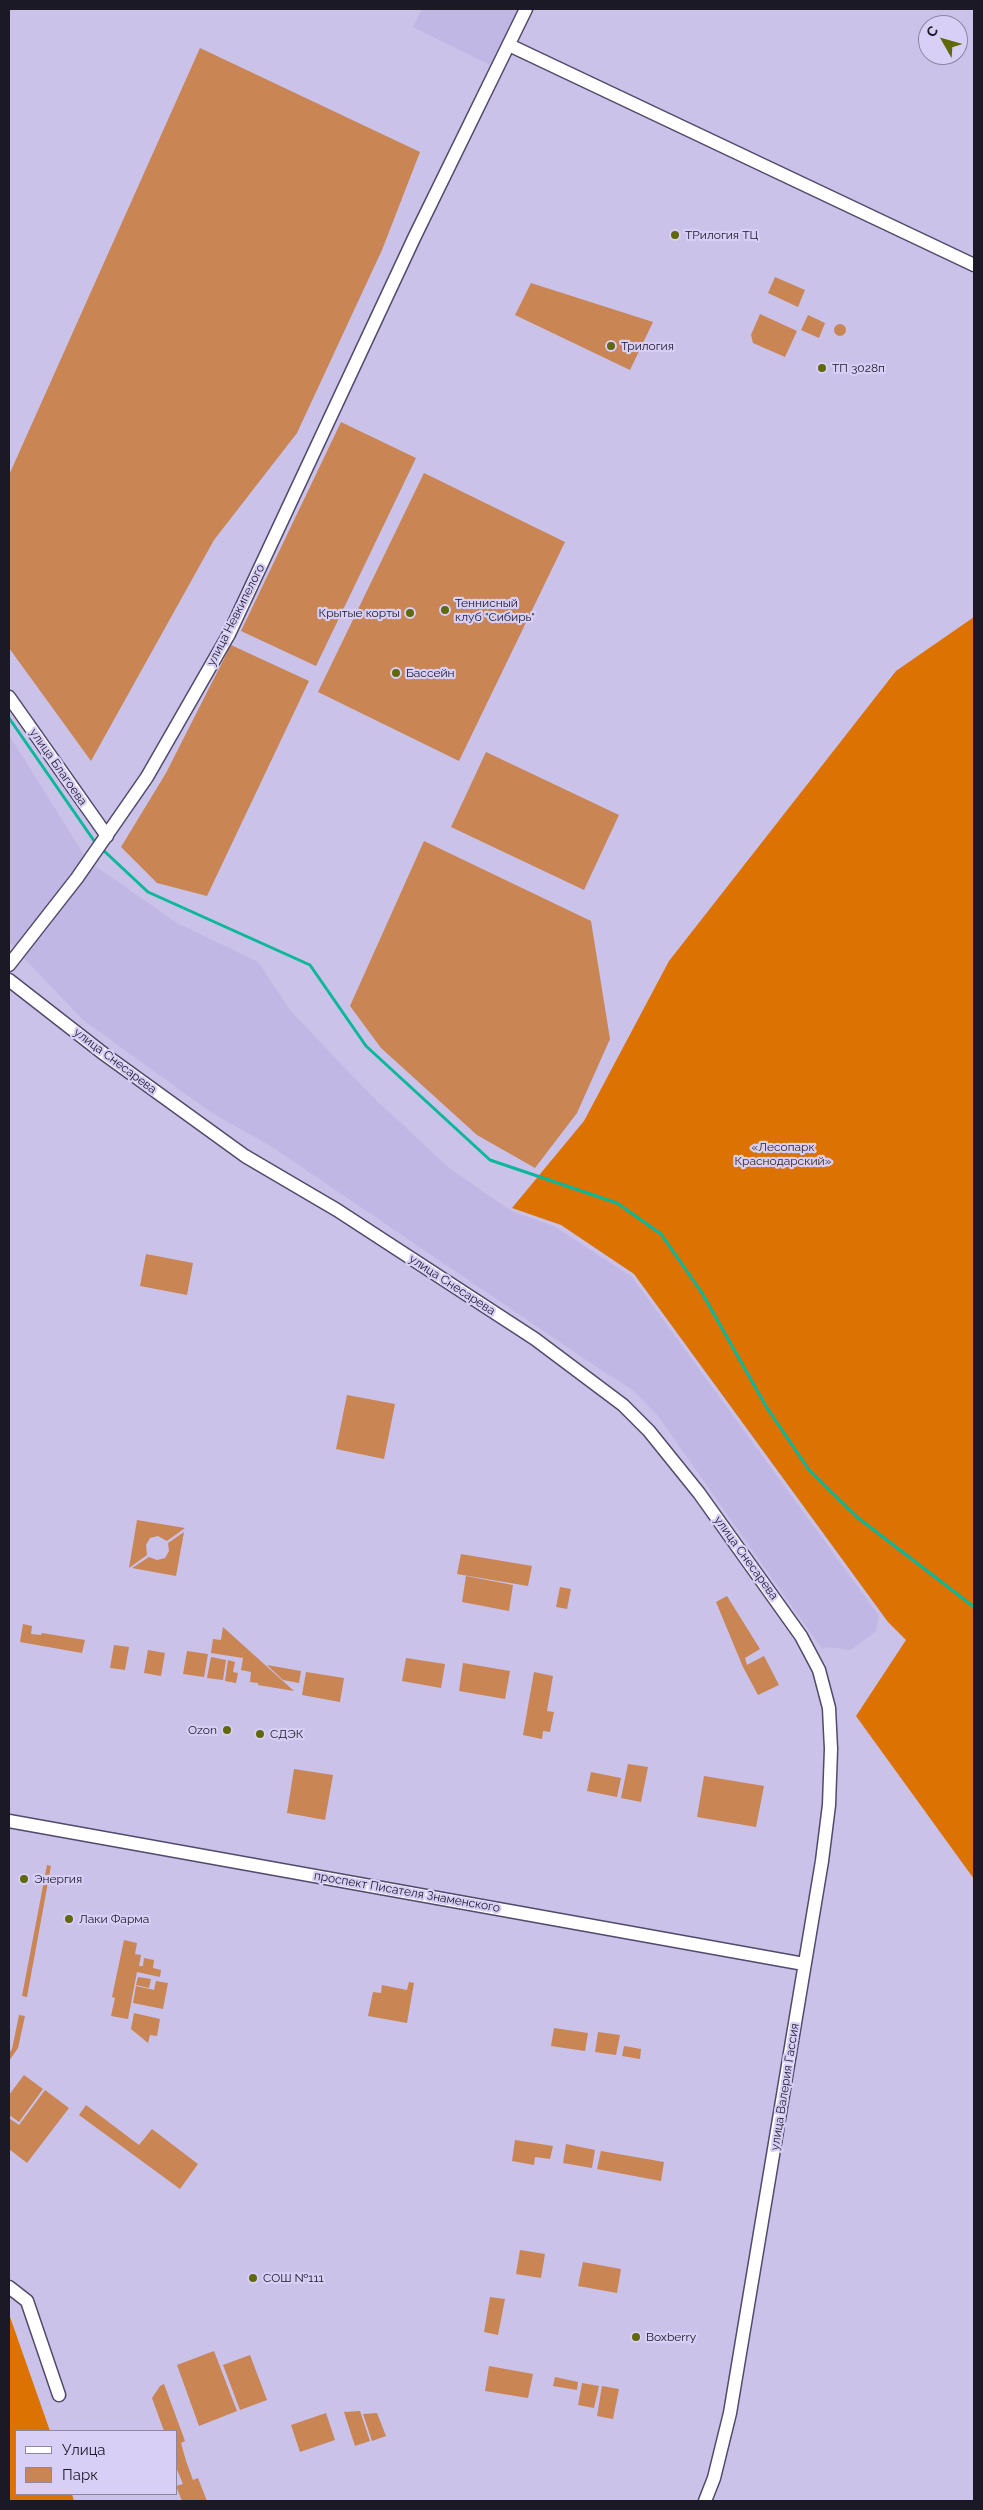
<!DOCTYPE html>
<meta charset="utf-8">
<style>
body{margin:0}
#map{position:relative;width:983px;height:2510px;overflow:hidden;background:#cac2e9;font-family:Raleway,sans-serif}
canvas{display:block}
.frame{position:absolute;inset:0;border:10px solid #1c1927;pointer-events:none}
.legend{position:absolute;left:15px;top:2430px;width:162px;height:65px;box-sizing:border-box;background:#d7cff6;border:1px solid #8c86a3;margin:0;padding:6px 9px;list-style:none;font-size:15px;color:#1c1927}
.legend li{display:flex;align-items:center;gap:10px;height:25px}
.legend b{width:25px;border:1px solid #8c86a3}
.north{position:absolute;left:918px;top:15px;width:50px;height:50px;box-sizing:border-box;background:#d7cff6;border:1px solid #8c86a3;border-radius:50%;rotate:308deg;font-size:14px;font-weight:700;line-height:20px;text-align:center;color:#1c1927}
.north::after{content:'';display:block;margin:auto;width:18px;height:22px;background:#60680b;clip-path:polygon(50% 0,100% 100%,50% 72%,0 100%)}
</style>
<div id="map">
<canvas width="983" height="2510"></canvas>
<div class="frame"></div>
<ul class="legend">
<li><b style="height:6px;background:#fff"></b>Улица</li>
<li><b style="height:14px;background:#c98554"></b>Парк</li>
</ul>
<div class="north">С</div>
</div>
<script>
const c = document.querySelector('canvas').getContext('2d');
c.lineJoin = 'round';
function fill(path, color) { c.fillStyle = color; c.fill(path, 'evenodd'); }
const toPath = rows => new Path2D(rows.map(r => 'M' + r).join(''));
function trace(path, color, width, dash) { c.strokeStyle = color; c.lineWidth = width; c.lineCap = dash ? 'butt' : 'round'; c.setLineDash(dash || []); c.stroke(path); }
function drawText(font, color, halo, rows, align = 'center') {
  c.font = font + ' Raleway,sans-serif'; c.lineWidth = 4.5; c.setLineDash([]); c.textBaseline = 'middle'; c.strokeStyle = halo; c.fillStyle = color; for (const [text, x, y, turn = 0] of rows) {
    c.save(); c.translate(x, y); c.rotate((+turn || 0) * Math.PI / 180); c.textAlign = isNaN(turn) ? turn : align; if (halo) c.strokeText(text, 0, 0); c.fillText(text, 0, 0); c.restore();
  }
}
fill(toPath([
 [422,9,518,9,490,65,413,27],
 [9,735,88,861,177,923,258,962,290,1010,336,1059,376,1100,448,1167,511,1211,554,1226,632,1277,879,1616,876,1631,851,1650,828,1647,822,1649,658,1416,633,1390,604,1372,269,1145,212,1113,83,1020,9,942]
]), '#c1b7e4');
fill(toPath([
 [200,48,420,152,382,250,297,433,214,540,91,761,9,648,9,475],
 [775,277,805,290,798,307,768,293],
 [531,283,653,322,630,370,515,315],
 [760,314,797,331,785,357,753,343,751,335],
 [808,315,825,323,819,338,801,330],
 '834 330a6 6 0 1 1 12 0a6 6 0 1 1-12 0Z',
 [341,422,416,458,316,666,241,631],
 [424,473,565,542,459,761,318,692],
 [231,645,309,681,207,896,157,883,121,847,166,773],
 [486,752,619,815,584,890,451,827],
 [424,841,591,921,610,1039,577,1113,535,1168,477,1135,381,1048,350,1006],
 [146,1254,193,1263,187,1295,140,1286],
 [347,1395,395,1404,384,1459,336,1449],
 [137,1520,185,1528,167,1541,158,1536,150,1538,146,1545,147,1555,129,1568],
 [184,1532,176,1576,132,1568,149,1557,157,1560,165,1558,169,1551,168,1543],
 [461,1554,532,1566,528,1586,457,1574],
 [466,1576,513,1585,509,1611,462,1602],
 [560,1587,571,1589,567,1609,556,1607],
 [727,1596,760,1649,745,1658,747,1665,764,1656,779,1685,758,1695,743,1667,716,1602],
 [23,1624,32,1626,31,1634,41,1635,42,1633,85,1640,82,1653,20,1642],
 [223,1627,294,1691,258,1685,258,1683,250,1682,251,1672,241,1670,243,1658,211,1653,213,1639,221,1640],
 [114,1645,129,1647,125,1670,110,1668],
 [148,1650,165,1653,161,1676,144,1673],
 [187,1651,208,1654,204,1677,183,1674],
 [211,1657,226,1660,223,1680,207,1678],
 [406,1658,445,1664,441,1688,402,1681],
 [228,1660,235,1662,233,1672,238,1673,236,1683,225,1681],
 [463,1663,510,1671,505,1699,459,1691],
 [267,1665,301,1671,299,1683,283,1680],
 [306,1672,344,1678,340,1702,302,1695],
 [534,1672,553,1676,547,1711,554,1712,550,1732,543,1731,542,1739,523,1735],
 [628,1764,648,1767,641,1802,621,1798],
 [294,1769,333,1775,325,1820,287,1813],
 [591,1772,621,1778,617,1797,587,1791],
 [704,1776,764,1786,756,1827,697,1817],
 [47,1865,51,1866,27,1997,22,1996],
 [124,1940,137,1943,135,1954,141,1955,139,1966,143,1966,144,1958,154,1960,153,1968,161,1970,160,1977,137,1972,128,2019,111,2016,115,1998,112,1997],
 [138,1977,151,1979,149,1988,136,1985],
 [156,1981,168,1983,163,2009,133,2003,136,1986,154,1990],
 [409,1982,414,1983,407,2023,368,2016,373,1992,381,1993,382,1985,407,1990],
 [134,2013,160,2019,157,2036,150,2035,148,2043,131,2029],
 [19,2015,25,2016,18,2048,9,2061,9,2053,12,2049],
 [554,2028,588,2033,585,2051,551,2046],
 [598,2032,620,2035,616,2055,595,2052],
 [624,2046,641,2049,640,2059,622,2056],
 [24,2075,43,2089,19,2122,9,2115,9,2095],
 [45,2090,69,2108,27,2163,9,2149,9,2118,19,2125],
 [86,2105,139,2145,152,2129,198,2164,180,2189,79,2115],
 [515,2140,553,2146,550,2159,535,2157,534,2165,512,2161],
 [566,2144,595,2150,592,2168,563,2163],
 [601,2151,664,2162,661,2181,597,2169],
 [520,2250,545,2254,541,2278,516,2274],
 [583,2262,621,2269,617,2293,578,2286],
 [490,2297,505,2299,498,2335,484,2332],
 [214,2351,237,2411,199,2426,177,2365],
 [250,2355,267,2400,240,2410,223,2365],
 [489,2366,533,2374,528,2398,485,2391],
 [555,2377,578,2382,577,2390,553,2386],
 [582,2383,599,2386,594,2408,578,2405],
 [164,2384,185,2441,181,2443,186,2461,193,2480,198,2478,207,2501,182,2501,176,2486,183,2484,176,2467,176,2431,164,2431,152,2398,160,2386],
 [602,2386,619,2389,613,2419,597,2416],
 [360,2411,370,2441,355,2446,344,2412],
 [326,2413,335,2440,300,2452,291,2425],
 [377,2413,386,2436,372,2441,363,2414]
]), '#c98554');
fill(toPath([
 [974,617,974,1879,856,1716,906,1640,888,1622,634,1274,561,1225,512,1208,584,1121,669,961,896,671],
 [9,2314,50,2431,16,2431,16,2494,72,2494,74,2501,9,2501]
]), '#db7202');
trace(toPath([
 [9,718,97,845],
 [102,849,148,892,310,965,366,1046,490,1160,617,1203,661,1234,702,1293,767,1408,809,1470,857,1517,974,1607]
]), '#09b799', 3);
const minor = toPath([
 [509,45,974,265],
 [9,697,107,836],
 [9,965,77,878,147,777,229,634,415,236,526,9],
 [9,980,104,1054,245,1156,337,1210,535,1339,623,1405,649,1431,699,1493,801,1636,819,1670,829,1708,831,1749,829,1805,822,1861,730,2413,714,2478,705,2501],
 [9,1821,804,1964],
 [9,2287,27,2301,59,2395]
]);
trace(minor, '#524a6b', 15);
trace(minor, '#fff', 12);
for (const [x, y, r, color] of [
 [675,235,5,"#60680b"],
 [611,346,5,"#60680b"],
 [822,368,5,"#60680b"],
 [445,610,5,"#60680b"],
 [410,613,5,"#60680b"],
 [396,673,5,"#60680b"],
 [227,1730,5,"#60680b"],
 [260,1734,5,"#60680b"],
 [24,1879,5,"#60680b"],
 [69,1919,5,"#60680b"],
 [253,2278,5,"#60680b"],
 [636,2337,5,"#60680b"]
]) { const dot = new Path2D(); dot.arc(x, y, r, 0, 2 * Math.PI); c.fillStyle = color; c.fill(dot); trace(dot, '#d7cff6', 2); }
drawText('12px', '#1c1927', '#d7cff6', [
 ["ТРилогия ТЦ",685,235],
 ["Трилогия",621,346],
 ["ТП 3028п",832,368],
 ["Теннисный",455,603],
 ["клуб \"Сибирь\"",455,617],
 ["Крытые корты",400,613,"right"],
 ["Бассейн",406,673],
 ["Ozon",217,1730,"right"],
 ["СДЭК",270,1734],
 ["Энергия",34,1879],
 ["Лаки Фарма",79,1919],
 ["СОШ №111",263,2278],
 ["Boxberry",646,2337]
], 'left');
drawText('12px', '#1c1927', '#d7cff6', [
 ["улица Невкипелого",236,615,-63],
 ["улица Благоева",58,767,55],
 ["улица Снесарева",115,1061,37],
 ["улица Снесарева",452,1285,33],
 ["улица Снесарева",746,1558,54],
 ["проспект Писателя Знаменского",407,1892,10],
 ["улица Валерия Гассия",785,2087,-81]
]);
drawText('12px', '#3a2518', '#d7cff6', [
 ["«Лесопарк",783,1147],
 ["Краснодарский»",783,1161]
]);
</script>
